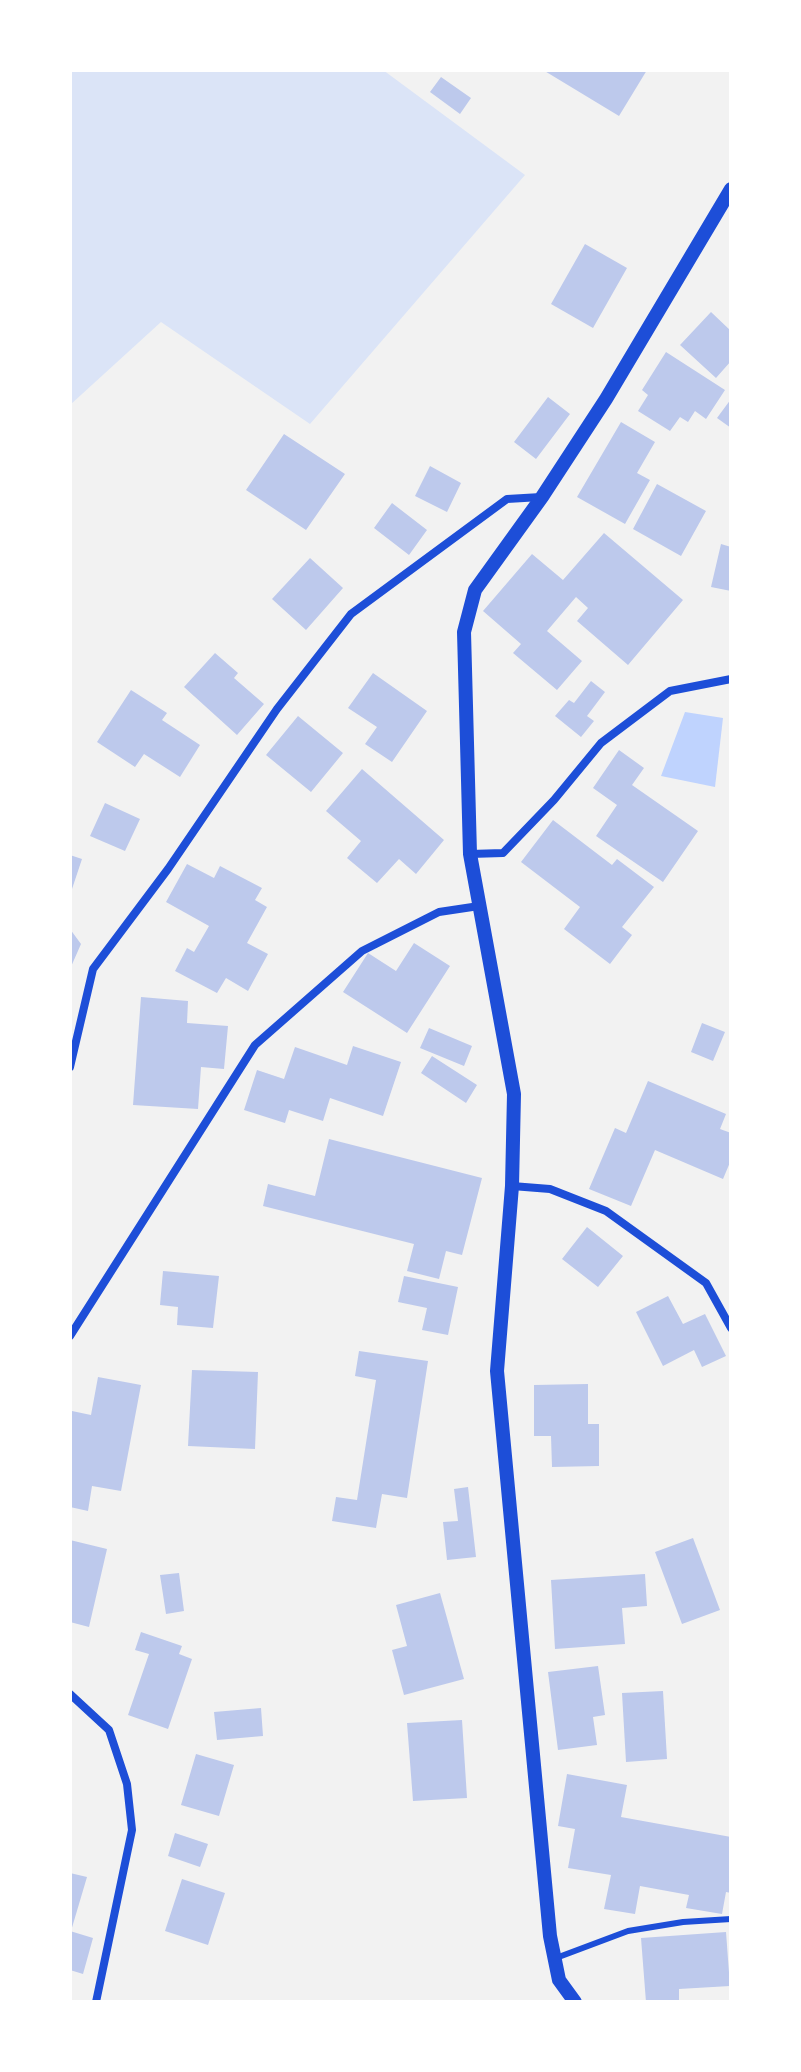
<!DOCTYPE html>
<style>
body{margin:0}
#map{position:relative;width:801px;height:2072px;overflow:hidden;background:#f2f2f2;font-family:"Roboto Condensed",sans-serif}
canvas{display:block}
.frame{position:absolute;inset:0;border:72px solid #fff;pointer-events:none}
</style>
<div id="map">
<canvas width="801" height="2072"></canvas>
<div class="frame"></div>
</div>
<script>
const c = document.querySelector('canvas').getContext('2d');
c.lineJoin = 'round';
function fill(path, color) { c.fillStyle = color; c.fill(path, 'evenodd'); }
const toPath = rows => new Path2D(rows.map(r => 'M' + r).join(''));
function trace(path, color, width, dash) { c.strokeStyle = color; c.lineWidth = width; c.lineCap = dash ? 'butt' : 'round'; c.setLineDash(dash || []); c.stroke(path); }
fill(toPath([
 [70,70,383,70,525,175,310,424,161,322,70,405]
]), '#dbe4f7');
fill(toPath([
 [685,712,723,718,715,787,661,776]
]), '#bfd3fe');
fill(toPath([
 [543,70,647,70,619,116],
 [441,77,471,98,460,114,430,92],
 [585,244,627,268,593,328,551,304],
 [711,312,731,331,731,361,716,378,680,345],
 [666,352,725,390,706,419,695,411,688,422,680,417,670,431,638,411,648,395,642,390],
 [548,397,570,414,536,459,514,442],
 [731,399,731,428,717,418],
 [621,422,655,442,637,473,650,480,625,524,577,497],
 [284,434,345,474,306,530,246,490],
 [430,466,461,483,447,512,415,496],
 [657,484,706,511,681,556,633,529],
 [392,503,427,530,409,555,374,528],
 [604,533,683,600,628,665,577,621,588,608,576,597,547,631,582,661,557,690,513,653,521,644,483,611,532,554,563,580],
 [721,544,731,547,731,591,711,587],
 [310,558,343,588,306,630,272,599],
 [215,653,238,673,234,678,264,704,237,735,184,687],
 [373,673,427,711,392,762,365,744,377,727,348,708],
 [591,681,605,692,587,716,594,721,581,737,555,716,569,700,574,703],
 [131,690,167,713,162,720,200,745,180,777,144,754,135,767,97,742],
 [298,716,343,753,311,792,266,755],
 [619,750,644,768,632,785,698,831,663,882,596,836,617,805,593,788],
 [362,769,444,840,416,874,399,859,377,883,347,858,361,841,326,811],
 [105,803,140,819,125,851,90,836],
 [553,820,612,865,617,859,654,887,622,927,632,935,610,964,564,929,580,907,521,862],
 [70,855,82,859,71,892,70,892],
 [187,864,214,878,220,866,262,888,255,900,267,907,247,943,268,954,248,991,226,978,217,993,175,971,187,948,194,952,209,926,166,902],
 [70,929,81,944,70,969],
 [414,943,450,966,407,1033,343,992,368,953,396,971],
 [141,997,188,1001,187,1023,228,1026,224,1069,201,1067,198,1109,133,1105],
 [702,1023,725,1032,713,1061,691,1052],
 [429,1028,472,1046,464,1066,420,1048],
 [353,1046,401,1062,383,1116,330,1098,323,1121,289,1110,285,1123,244,1110,257,1070,284,1079,295,1047,347,1065],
 [432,1056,477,1085,466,1103,421,1073],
 [648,1081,726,1114,720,1129,731,1133,731,1160,723,1179,655,1150,631,1206,589,1189,615,1128,626,1133],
 [329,1139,482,1178,462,1255,446,1251,439,1279,407,1271,414,1244,263,1206,268,1184,315,1196],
 [587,1227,623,1256,598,1287,562,1259],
 [163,1271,219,1276,213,1328,177,1325,178,1307,160,1305],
 [404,1276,458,1287,448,1335,422,1330,427,1308,398,1302],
 [668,1296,683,1324,705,1314,726,1356,702,1367,694,1350,663,1366,636,1312],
 [359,1351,428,1361,407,1498,382,1494,376,1528,332,1521,336,1497,357,1500,376,1380,355,1376],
 [192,1370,258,1372,255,1449,188,1446],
 [98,1377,141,1385,121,1491,92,1486,88,1511,70,1507,70,1423,72,1411,91,1415],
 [588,1384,588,1424,599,1424,599,1466,552,1467,551,1436,534,1436,534,1385],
 [468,1487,476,1557,447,1560,443,1522,458,1521,454,1489],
 [693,1538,720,1610,682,1624,655,1552],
 [70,1540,107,1549,89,1627,70,1622],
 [179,1573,184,1611,166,1614,160,1575],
 [645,1574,647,1606,622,1608,625,1644,555,1649,551,1580],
 [440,1593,464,1679,404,1695,392,1650,407,1646,396,1605],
 [141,1632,182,1646,179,1654,192,1659,168,1729,128,1715,149,1654,135,1650],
 [598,1666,605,1715,593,1717,597,1745,558,1750,548,1672],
 [663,1691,667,1759,626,1762,622,1693],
 [261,1708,263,1736,217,1740,214,1712],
 [462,1720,467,1798,413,1801,407,1723],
 [196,1754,234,1765,219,1816,181,1805],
 [567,1774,627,1785,621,1817,731,1837,731,1893,726,1892,722,1914,686,1908,689,1895,640,1886,635,1914,604,1909,611,1875,568,1868,575,1829,558,1826],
 [175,1833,208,1844,200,1867,168,1856],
 [70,1873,87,1877,71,1931,70,1931],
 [182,1879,225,1893,208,1945,165,1931],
 [70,1931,93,1938,83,1974,70,1970],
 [726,1932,730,1986,679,1989,679,2001,646,2002,641,1938]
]), '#bdc9ec');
trace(toPath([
 [556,1958,628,1931,683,1922,731,1919]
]), '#1d4ed8', 6);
trace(toPath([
 [470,854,503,853,554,800,601,743,670,691,731,679],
 [70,1067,93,969,168,869,277,709,351,614,507,499,541,497],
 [512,1186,550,1189,606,1211,706,1283,731,1328],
 [70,1336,255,1045,362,951,439,912,479,906],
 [70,1694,109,1730,127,1784,132,1830,96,2002]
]), '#1d4ed8', 8);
trace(toPath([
 [575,2002,559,1980,550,1936,497,1371,512,1186,514,1094,470,854,464,632,475,590,542,497,606,399,731,189]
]), '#1d4ed8', 14);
</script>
